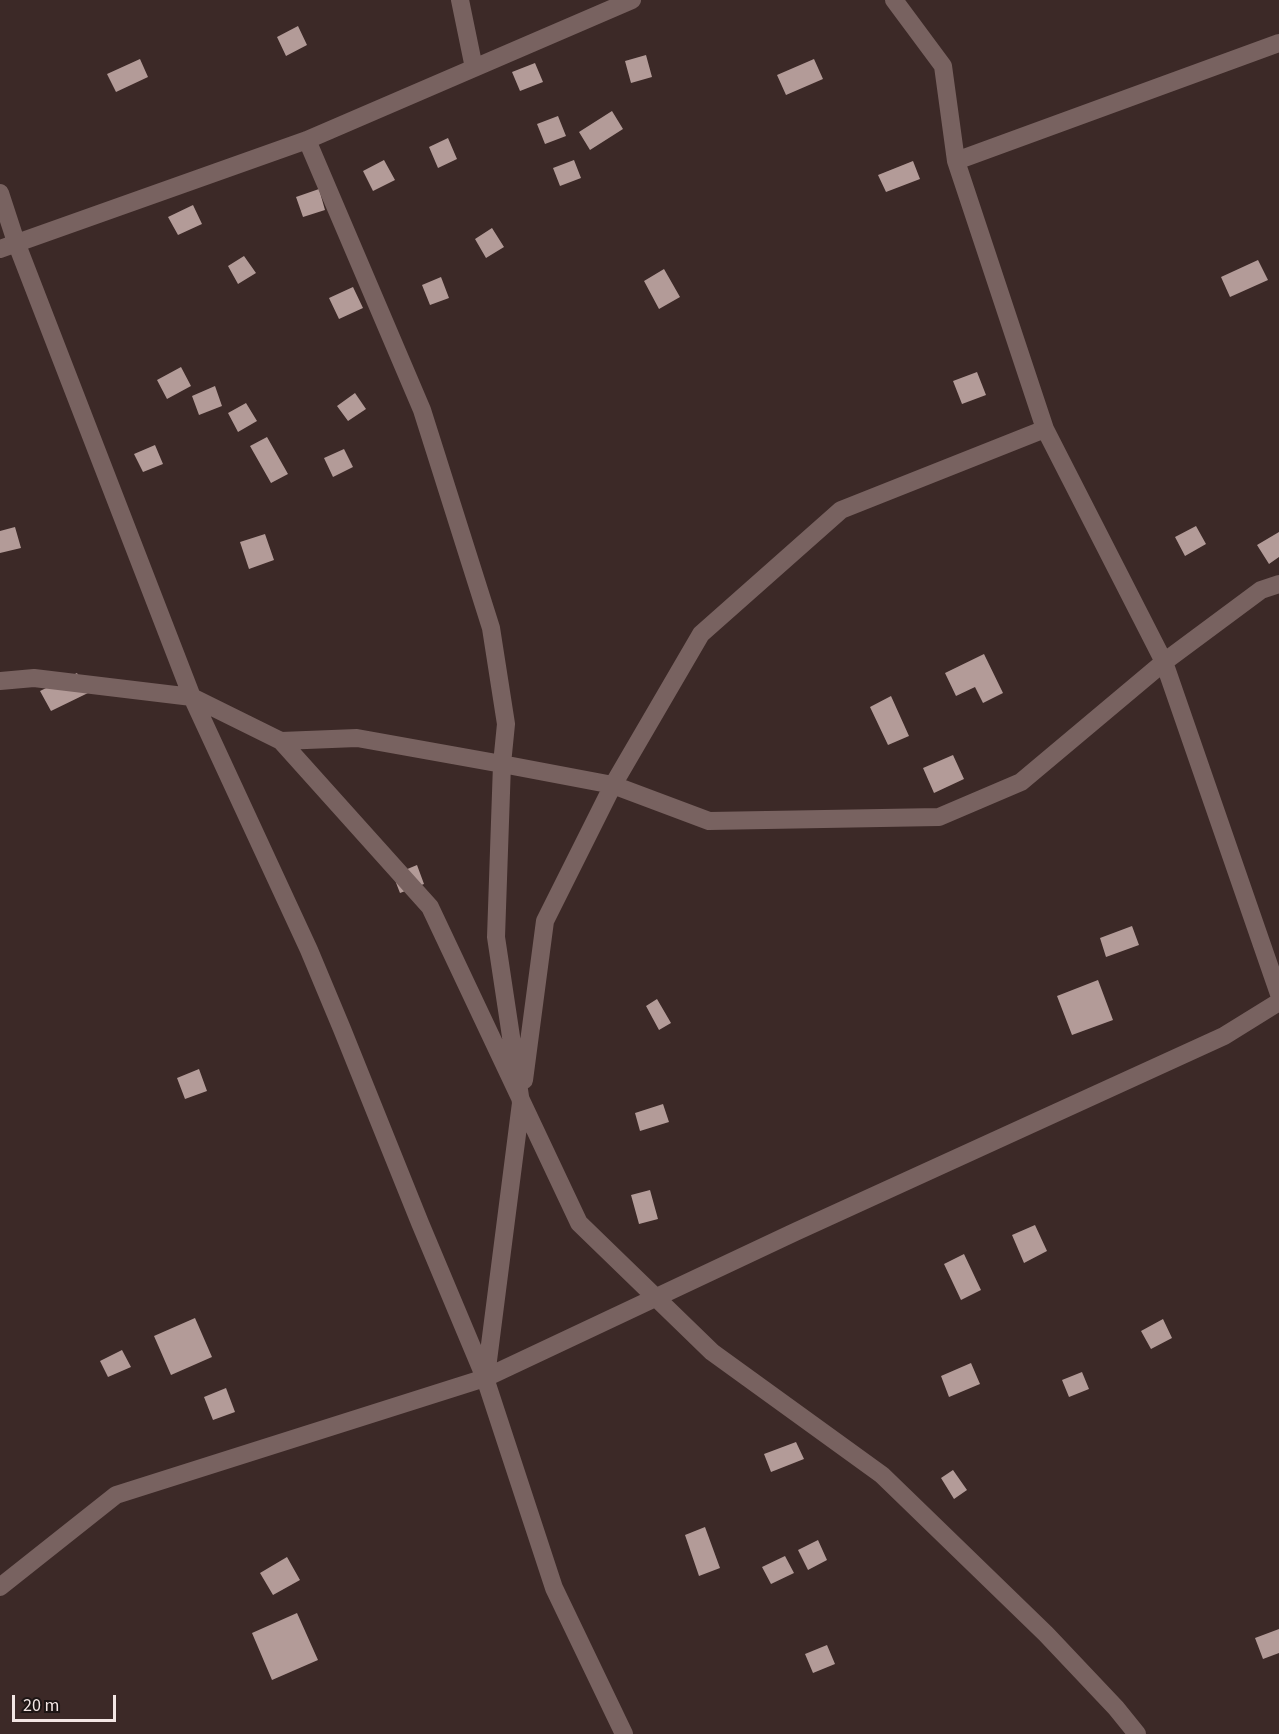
<!DOCTYPE html>
<style>
body{margin:0}
#map{position:relative;width:1279px;height:1734px;overflow:hidden;background:#3c2927;font-family:"Source Sans 3",sans-serif}
canvas{display:block}
.scale{position:absolute;left:12px;top:1695px;width:104px;height:27px;box-sizing:border-box;border:3px solid #f3e6e4;border-top:0;padding-left:8px;font-size:18px;line-height:21px;white-space:nowrap;color:#f3e6e4;-webkit-text-stroke:4px #1d1514;paint-order:stroke}
</style>
<div id="map">
<canvas width="1279" height="1734"></canvas>
<div class="scale">20 m</div>
</div>
<script>
const c = document.querySelector('canvas').getContext('2d');
c.lineJoin = 'round';
function fill(path, color) { c.fillStyle = color; c.fill(path, 'evenodd'); }
const toPath = rows => new Path2D(rows.map(r => 'M' + r).join(''));
function trace(path, color, width, dash) { c.strokeStyle = color; c.lineWidth = width; c.lineCap = dash ? 'butt' : 'round'; c.setLineDash(dash || []); c.stroke(path); }
fill(toPath([
 [298,26,307,45,286,56,277,37],
 [646,55,652,77,631,83,625,61],
 [140,59,148,77,116,92,107,74],
 [814,59,823,79,786,95,777,75],
 [535,63,543,82,520,91,512,72],
 [612,111,623,129,590,150,579,132],
 [558,116,566,136,545,144,537,124],
 [448,138,457,159,438,168,429,147],
 [384,160,395,180,373,191,363,171],
 [574,160,581,178,560,186,553,168],
 [913,161,920,179,886,192,878,175],
 [319,189,325,210,303,217,296,197],
 [193,205,202,224,178,235,168,217],
 [492,228,504,247,486,258,475,239],
 [244,256,256,273,238,284,228,266],
 [1258,260,1268,280,1230,297,1221,277],
 [664,269,680,297,659,309,644,281],
 [441,277,449,298,430,305,422,285],
 [353,287,363,308,339,319,329,298],
 [181,367,191,386,167,399,157,380],
 [977,372,986,395,962,404,953,381],
 [215,386,222,406,199,415,192,396],
 [355,393,366,409,348,421,337,406],
 [246,403,257,421,238,432,228,413],
 [267,437,288,474,271,483,250,446],
 [155,445,163,464,143,472,134,454],
 [344,449,353,467,333,477,324,458],
 [1196,526,1206,544,1185,556,1175,537],
 [15,527,21,548,0,553,0,531],
 [1279,532,1279,557,1269,564,1257,545],
 [265,534,274,560,249,569,240,542],
 [984,654,1003,693,983,703,975,687,956,696,945,673],
 [77,673,88,693,51,711,40,691],
 [891,696,909,736,888,745,870,707],
 [953,755,964,779,934,793,923,768],
 [417,865,424,884,400,893,393,875],
 [1132,926,1139,945,1106,957,1100,938],
 [1098,980,1113,1020,1072,1035,1057,996],
 [657,999,671,1023,659,1030,646,1006],
 [199,1069,207,1091,185,1099,177,1078],
 [663,1104,669,1122,640,1131,635,1113],
 [650,1190,658,1219,639,1224,631,1195],
 [1035,1225,1047,1251,1024,1263,1012,1235],
 [964,1254,981,1290,961,1300,944,1264],
 [195,1318,212,1357,171,1375,154,1336],
 [1163,1319,1172,1338,1151,1349,1141,1331],
 [122,1350,131,1367,108,1377,100,1361],
 [971,1363,980,1384,949,1397,941,1376],
 [1082,1372,1089,1389,1069,1397,1062,1380],
 [226,1388,235,1412,213,1420,204,1397],
 [796,1442,804,1459,771,1472,764,1454],
 [953,1470,967,1490,954,1499,941,1478],
 [705,1527,720,1568,699,1576,685,1535],
 [818,1540,827,1560,808,1570,798,1550],
 [785,1556,794,1573,771,1584,762,1567],
 [287,1557,300,1580,273,1595,260,1573],
 [297,1613,318,1660,272,1680,252,1633],
 [1279,1629,1279,1653,1263,1659,1255,1638],
 [827,1645,835,1664,813,1673,805,1654]
]), '#b39b98');
trace(toPath([
 [460,0,474,68],
 [894,0,943,66,956,161,1045,429,1164,662,1279,994],
 [307,140,422,410,491,628,506,724,502,764,496,937,521,1103,486,1376],
 [956,161,1279,43],
 [0,193,16,242,192,697,309,950,342,1029,420,1223,485,1378,554,1588,624,1734],
 [0,249,307,140,632,0],
 [0,681,34,678,192,697,281,741,430,907,579,1223,712,1352,882,1475,1046,1634,1116,1708,1137,1734],
 [281,741,357,738,502,764,613,785,709,821,939,817,1021,782,1164,662,1261,590,1279,584],
 [524,1080,545,921,613,785,701,634,841,510,1045,429],
 [0,1587,116,1495,485,1378,795,1232,1224,1036,1279,1002]
]), '#786260', 18);
</script>
